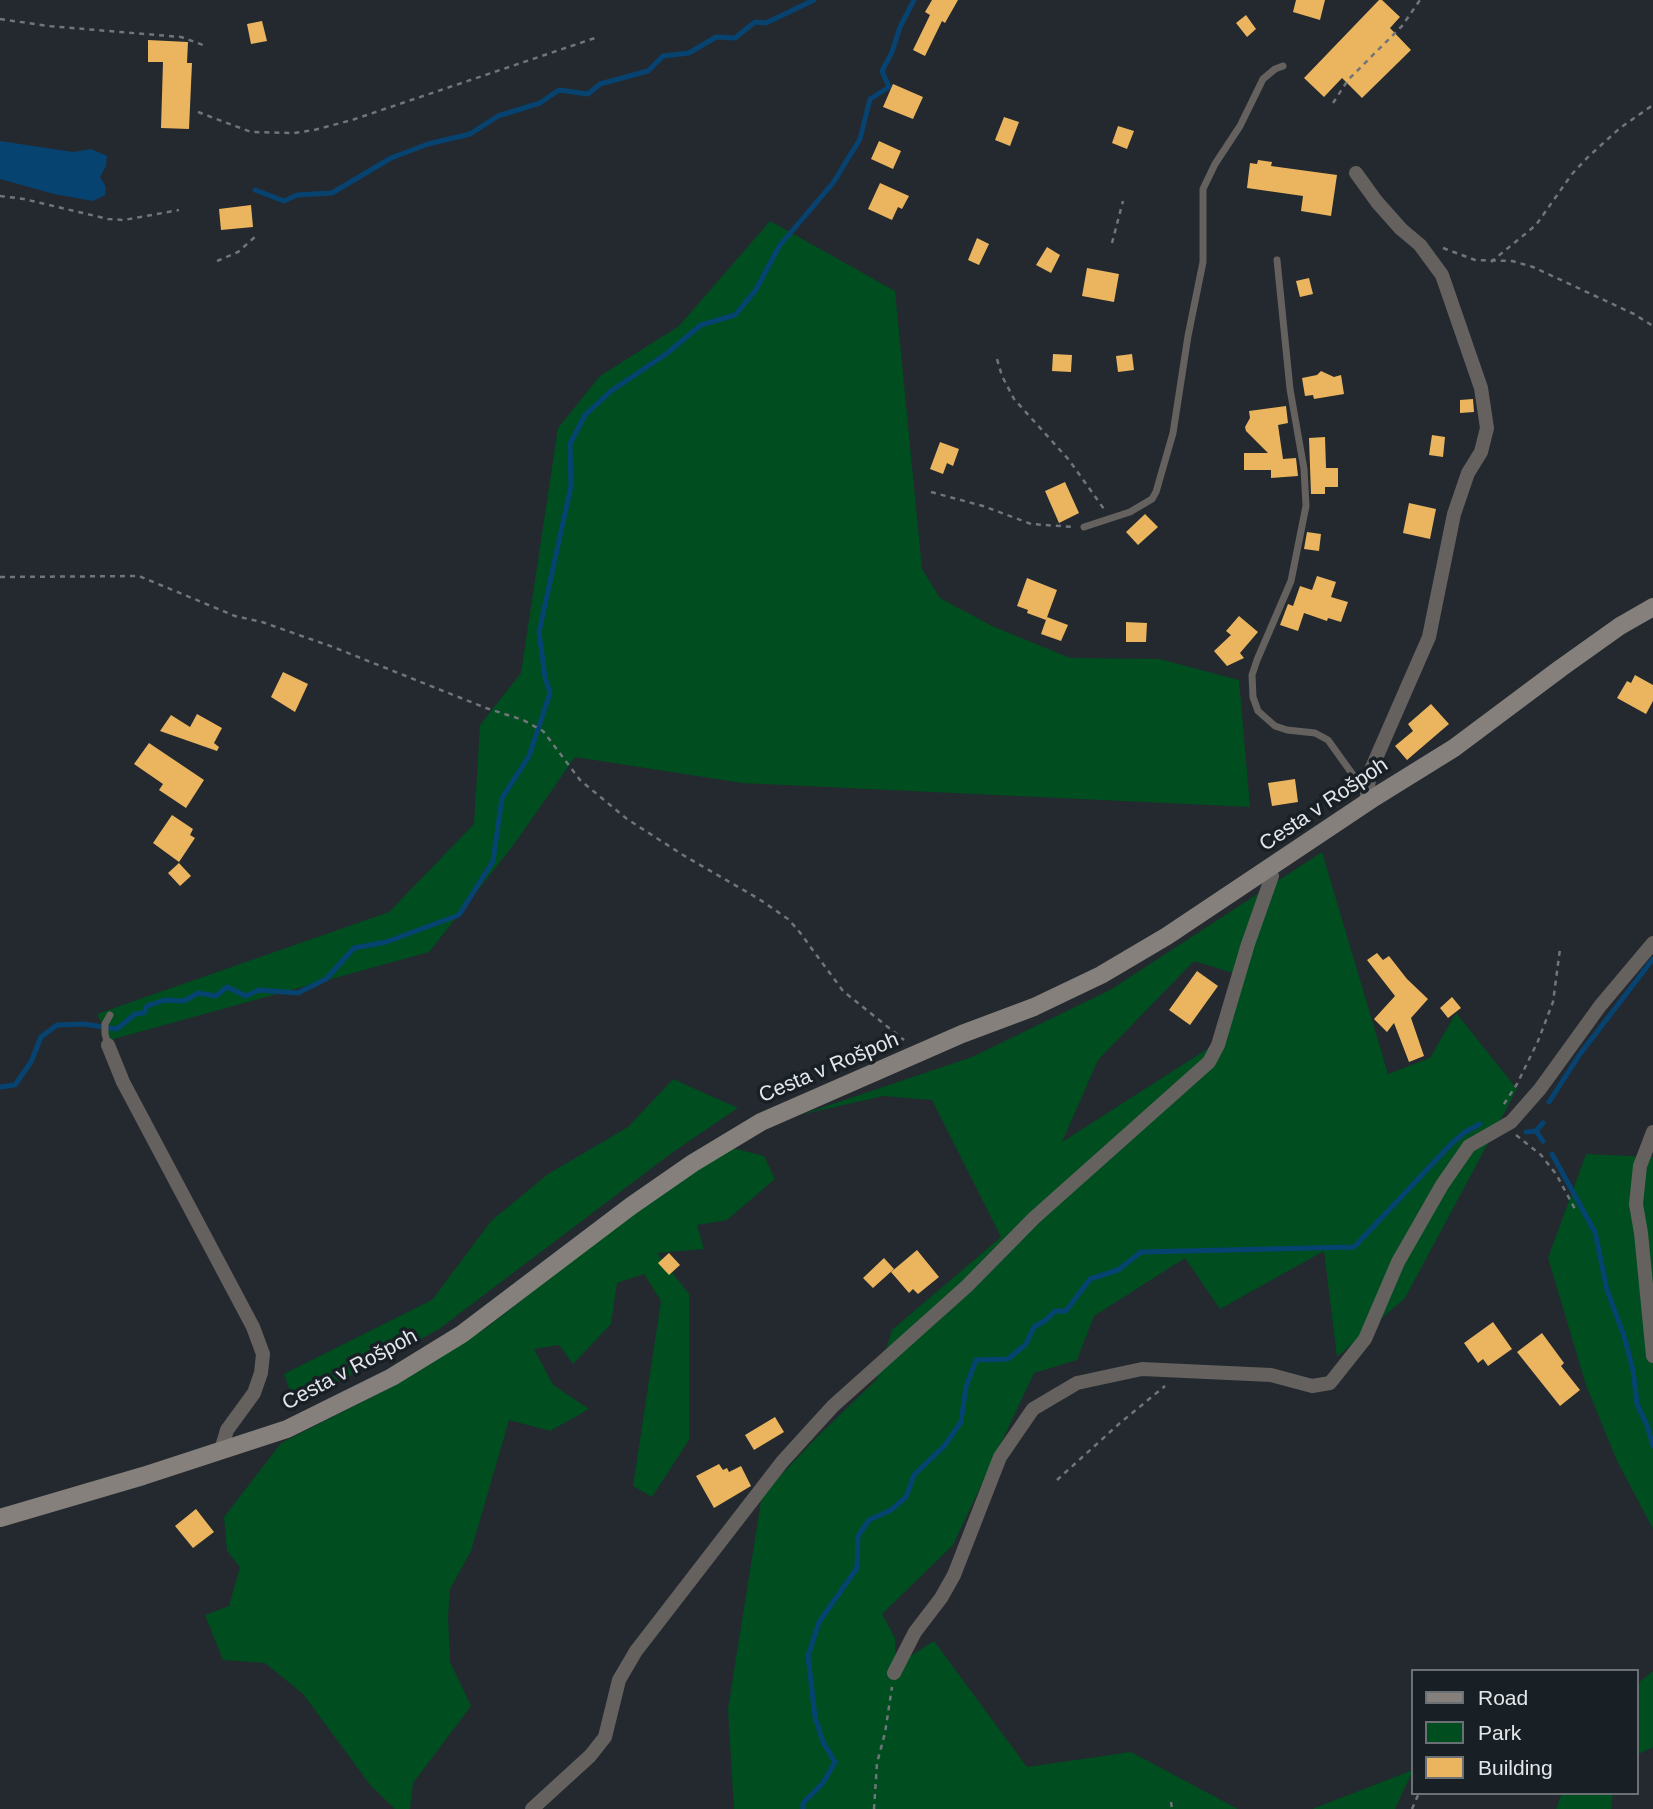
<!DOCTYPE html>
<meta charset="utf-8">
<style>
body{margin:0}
#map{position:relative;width:1653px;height:1809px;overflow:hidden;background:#23292f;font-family:Arial,sans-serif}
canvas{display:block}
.legend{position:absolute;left:1411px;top:1669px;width:228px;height:126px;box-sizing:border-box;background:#192025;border:2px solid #6a7074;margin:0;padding:9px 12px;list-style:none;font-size:21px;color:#e3e7eb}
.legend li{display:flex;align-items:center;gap:14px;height:35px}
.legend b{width:35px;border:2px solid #6a7074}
</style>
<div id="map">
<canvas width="1653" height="1809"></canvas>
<ul class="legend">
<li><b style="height:9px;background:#85807b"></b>Road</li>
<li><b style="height:19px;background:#004d20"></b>Park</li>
<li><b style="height:19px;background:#eab55e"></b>Building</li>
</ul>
</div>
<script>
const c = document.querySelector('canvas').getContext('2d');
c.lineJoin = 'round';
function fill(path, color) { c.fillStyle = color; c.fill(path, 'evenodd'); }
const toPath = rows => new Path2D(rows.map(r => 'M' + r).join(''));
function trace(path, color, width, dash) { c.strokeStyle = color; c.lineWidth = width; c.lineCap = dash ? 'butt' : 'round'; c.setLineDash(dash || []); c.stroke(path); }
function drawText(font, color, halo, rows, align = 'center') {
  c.font = font + ' Arial,sans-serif'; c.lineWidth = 7; c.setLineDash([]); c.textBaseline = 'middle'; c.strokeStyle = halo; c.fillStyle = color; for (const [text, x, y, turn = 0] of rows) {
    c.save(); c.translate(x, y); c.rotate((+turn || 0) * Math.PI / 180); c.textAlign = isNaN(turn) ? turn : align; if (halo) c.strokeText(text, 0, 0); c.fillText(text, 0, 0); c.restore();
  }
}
fill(toPath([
 [770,221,895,291,922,569,940,598,992,626,1070,658,1159,659,1239,680,1250,807,742,783,575,757,515,843,429,952,110,1040,97,1014,389,912,474,824,480,725,521,673,558,428,600,376,679,326],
 [1322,852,1388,1074,1430,1058,1456,1013,1517,1089,1405,1298,1337,1357,1324,1251,1220,1309,1185,1258,1094,1316,1077,1360,1034,1373,953,1545,882,1614,895,1638,896,1665,934,1641,1027,1767,1131,1752,1238,1809,734,1809,728,1709,762,1495,818,1436,877,1379,892,1330,1001,1237,932,1100,883,1096,800,1115,972,1057,1110,990],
 [1194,961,1240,975,1226,1037,1062,1142,1098,1060],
 [673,1079,738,1108,673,1152,439,1329,375,1364,294,1402,284,1374,432,1300,491,1221,548,1174,628,1127],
 [733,1148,764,1156,775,1179,727,1220,697,1225,704,1249,657,1253,689,1294,689,1440,652,1497,633,1486,661,1301,644,1274,617,1283,611,1324,573,1364,559,1345,534,1349,553,1385,589,1409,550,1431,509,1420,471,1551,450,1589,448,1616,450,1662,471,1706,413,1783,410,1809,395,1809,371,1786,303,1694,265,1663,223,1660,205,1615,229,1606,240,1567,227,1551,224,1517,281,1443,390,1388,486,1328,653,1197],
 [1586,1154,1653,1157,1653,1529,1617,1461,1586,1385,1548,1258],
 [1653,1671,1653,1747,1637,1755,1637,1684],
 [1413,1770,1395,1809,1312,1809],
 [1562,1793,1613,1793,1611,1809,1556,1809]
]), '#004d20');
fill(toPath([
 [0,141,73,152,91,149,107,156,106,166,100,177,106,187,105,195,93,201,54,194,0,179]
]), '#074371');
trace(toPath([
 [255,190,284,201,297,195,332,193,391,158,428,144,470,134,498,116,540,103,559,90,588,94,600,84,648,71,663,56,689,53,716,37,735,38,755,22,766,23,814,0],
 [0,1087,15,1085,31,1062,41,1037,57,1025,84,1024,117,1029,135,1014,144,1013,147,1006,165,1000,184,1001,198,993,216,996,227,987,246,996,259,990,298,993,326,979,354,948,386,942,459,915,493,861,502,798,529,756,550,693,545,677,539,632,571,486,570,444,585,415,611,391,666,354,701,325,735,315,755,291,780,245,833,183,860,139,870,99,889,87,882,71,892,52,900,27,914,0],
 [1549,1102,1580,1054,1653,959],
 [1536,1131,1543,1141],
 [1526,1132,1536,1131,1543,1123],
 [1552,1154,1595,1232,1607,1290,1624,1336,1633,1370,1637,1404,1647,1425,1653,1446],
 [803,1809,803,1803,823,1783,835,1762,823,1742,815,1717,808,1656,819,1622,857,1568,858,1536,869,1520,891,1510,906,1497,914,1475,945,1445,961,1422,966,1387,976,1360,1008,1359,1026,1344,1034,1327,1046,1320,1055,1311,1066,1311,1090,1279,1118,1270,1141,1252,1354,1247,1451,1144,1465,1132,1480,1124]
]), '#074371', 5);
fill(toPath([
 [932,0,958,0,945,23,942,21,925,56,913,50,930,15,925,12],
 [1296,0,1325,0,1320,20,1293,12],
 [1379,0,1382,0,1400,17,1390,28,1411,50,1362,98,1342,78,1324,97,1304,78],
 [1246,15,1256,29,1247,37,1236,23],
 [262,21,267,41,251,44,247,24],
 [148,40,188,42,187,63,192,63,189,129,161,128,163,62,148,62],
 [893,84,923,97,913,119,883,107],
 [1004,117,1019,122,1010,146,995,140],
 [1118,126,1134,131,1127,149,1112,143],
 [879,141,901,151,893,169,871,159],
 [1258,160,1272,162,1271,166,1337,175,1331,216,1301,211,1303,196,1247,188,1250,163,1257,164],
 [880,183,909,196,902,209,898,207,892,220,868,209],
 [251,205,253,227,221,230,219,209],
 [977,238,989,244,979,265,968,260],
 [1047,247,1060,255,1051,273,1036,265],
 [1087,268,1119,274,1114,302,1082,296],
 [1309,278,1313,294,1300,297,1296,281],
 [1053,354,1072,355,1071,372,1052,371],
 [1132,354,1134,370,1118,372,1116,356],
 [1321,371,1334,377,1341,375,1344,394,1314,399,1313,395,1305,396,1302,378,1317,375],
 [1473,399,1474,412,1460,413,1460,400],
 [1286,406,1288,423,1278,425,1283,459,1296,458,1298,476,1271,478,1271,470,1244,470,1244,453,1268,453,1246,431,1245,427,1250,418,1249,411],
 [1432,435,1445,437,1443,457,1429,455],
 [1325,437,1326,468,1338,468,1338,487,1325,487,1325,494,1311,494,1309,438],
 [940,442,959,449,953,466,947,463,943,474,930,469],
 [1065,482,1079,513,1059,523,1045,491],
 [1409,503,1436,509,1430,539,1403,533],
 [1145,514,1158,527,1138,545,1126,532],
 [1307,532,1321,534,1319,551,1304,549],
 [1317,576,1336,582,1331,597,1348,602,1341,622,1328,618,1327,621,1304,613,1298,631,1280,625,1288,604,1293,606,1300,586,1312,590],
 [1027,578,1057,590,1046,620,1027,613,1028,610,1017,606],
 [1239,616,1258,632,1240,653,1244,658,1227,666,1214,651,1231,635,1226,631],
 [1047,617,1068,625,1061,641,1041,634],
 [1126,622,1147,623,1146,642,1126,642],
 [283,672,308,684,295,712,271,697],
 [1635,675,1653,685,1653,701,1646,714,1617,698,1627,681,1631,683],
 [1431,704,1449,724,1407,760,1395,746,1413,731,1408,724],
 [197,714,222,728,214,743,219,747,217,751,160,731,171,715,190,727],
 [149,743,204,780,186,808,159,790,163,784,134,764],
 [1295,779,1298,802,1272,806,1268,783],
 [172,815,193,829,190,835,195,838,179,862,153,843],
 [179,863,191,876,180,886,168,873],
 [1377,953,1383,960,1389,956,1407,979,1428,999,1411,1018,1424,1056,1409,1062,1394,1023,1387,1032,1374,1019,1395,996,1367,960],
 [1197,971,1218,986,1190,1025,1169,1010],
 [1452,997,1461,1008,1448,1018,1440,1008],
 [917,1250,939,1277,918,1294,913,1289,909,1293,891,1272],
 [669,1253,680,1265,669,1275,658,1263],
 [884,1258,894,1269,873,1288,863,1278],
 [1493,1322,1512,1349,1488,1366,1483,1359,1478,1363,1464,1343],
 [1542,1333,1564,1363,1561,1366,1580,1390,1560,1406,1517,1352],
 [775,1417,784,1432,754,1450,745,1435],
 [719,1464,723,1470,727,1468,729,1472,741,1466,751,1486,714,1508,696,1476],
 [196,1509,214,1532,193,1548,175,1526]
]), '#eab55e');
trace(toPath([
 [0,19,48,26,181,37,206,46],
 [1333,103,1348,80,1402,26,1420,0],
 [198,112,251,132,294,133,314,130,352,120,595,38],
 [0,196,24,199,108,219,124,220,179,210],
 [1112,243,1123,201],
 [1443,248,1475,260,1512,261,1533,267,1634,314,1653,326],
 [217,261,238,252,256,236],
 [1491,262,1536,225,1572,174,1588,157,1620,128,1653,105],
 [997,359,1002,376,1014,399,1069,460,1104,509],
 [931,492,983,506,1031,524,1074,527],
 [0,577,139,576,235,616,262,622,333,647,486,708,523,720,543,731,580,780,627,819,683,855,759,899,788,919,798,930,843,991,904,1040],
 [1504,1104,1517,1084,1538,1041,1553,1002,1560,949],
 [1516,1135,1541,1155,1556,1174,1575,1209],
 [1057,1480,1120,1423,1165,1386],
 [1171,1802,1172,1809],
 [874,1809,877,1763,885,1733,892,1687],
 [1412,1809,1419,1793]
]), '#70757b', 2.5, [5, 5]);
trace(toPath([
 [1277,260,1290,389,1304,469,1306,506,1291,581,1257,660,1252,675,1253,697,1258,711,1275,726,1287,730,1315,733,1328,740,1366,793],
 [1084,527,1130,512,1152,499,1156,492,1173,433,1188,336,1203,262,1203,189,1215,164,1240,126,1263,79,1275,69,1283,66],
 [108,1045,105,1034,105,1024,110,1015]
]), '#64615e', 7);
trace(toPath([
 [1356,173,1377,202,1401,229,1420,245,1442,275,1481,388,1487,428,1481,452,1468,473,1454,514,1429,637,1370,772,1366,803],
 [108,1045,123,1082,253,1327,263,1354,261,1373,254,1393,227,1430,221,1450],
 [1653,1132,1640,1166,1636,1204,1641,1233,1653,1356],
 [894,1673,915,1632,941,1598,954,1575,1000,1457,1033,1409,1077,1383,1142,1369,1271,1375,1312,1386,1330,1383,1365,1339,1398,1262,1442,1185,1469,1146,1511,1122,1540,1089,1600,1006,1653,943],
 [532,1809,590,1756,605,1737,619,1680,636,1651,782,1462,833,1406,967,1286,1034,1218,1209,1062,1218,1045,1248,944,1272,876,1269,869]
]), '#64615e', 14);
trace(toPath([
 [0,1518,143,1476,287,1429,392,1377,462,1334,631,1206,693,1163,761,1122,962,1034,1034,1007,1101,975,1167,936,1375,797,1454,748,1561,668,1620,626,1653,607]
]), '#85807b', 18);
drawText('21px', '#e3e7eb', '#192025', [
 ["Cesta v Rošpoh",1324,805,-34],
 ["Cesta v Rošpoh",829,1068,-23],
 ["Cesta v Rošpoh",350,1370,-28]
]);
</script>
